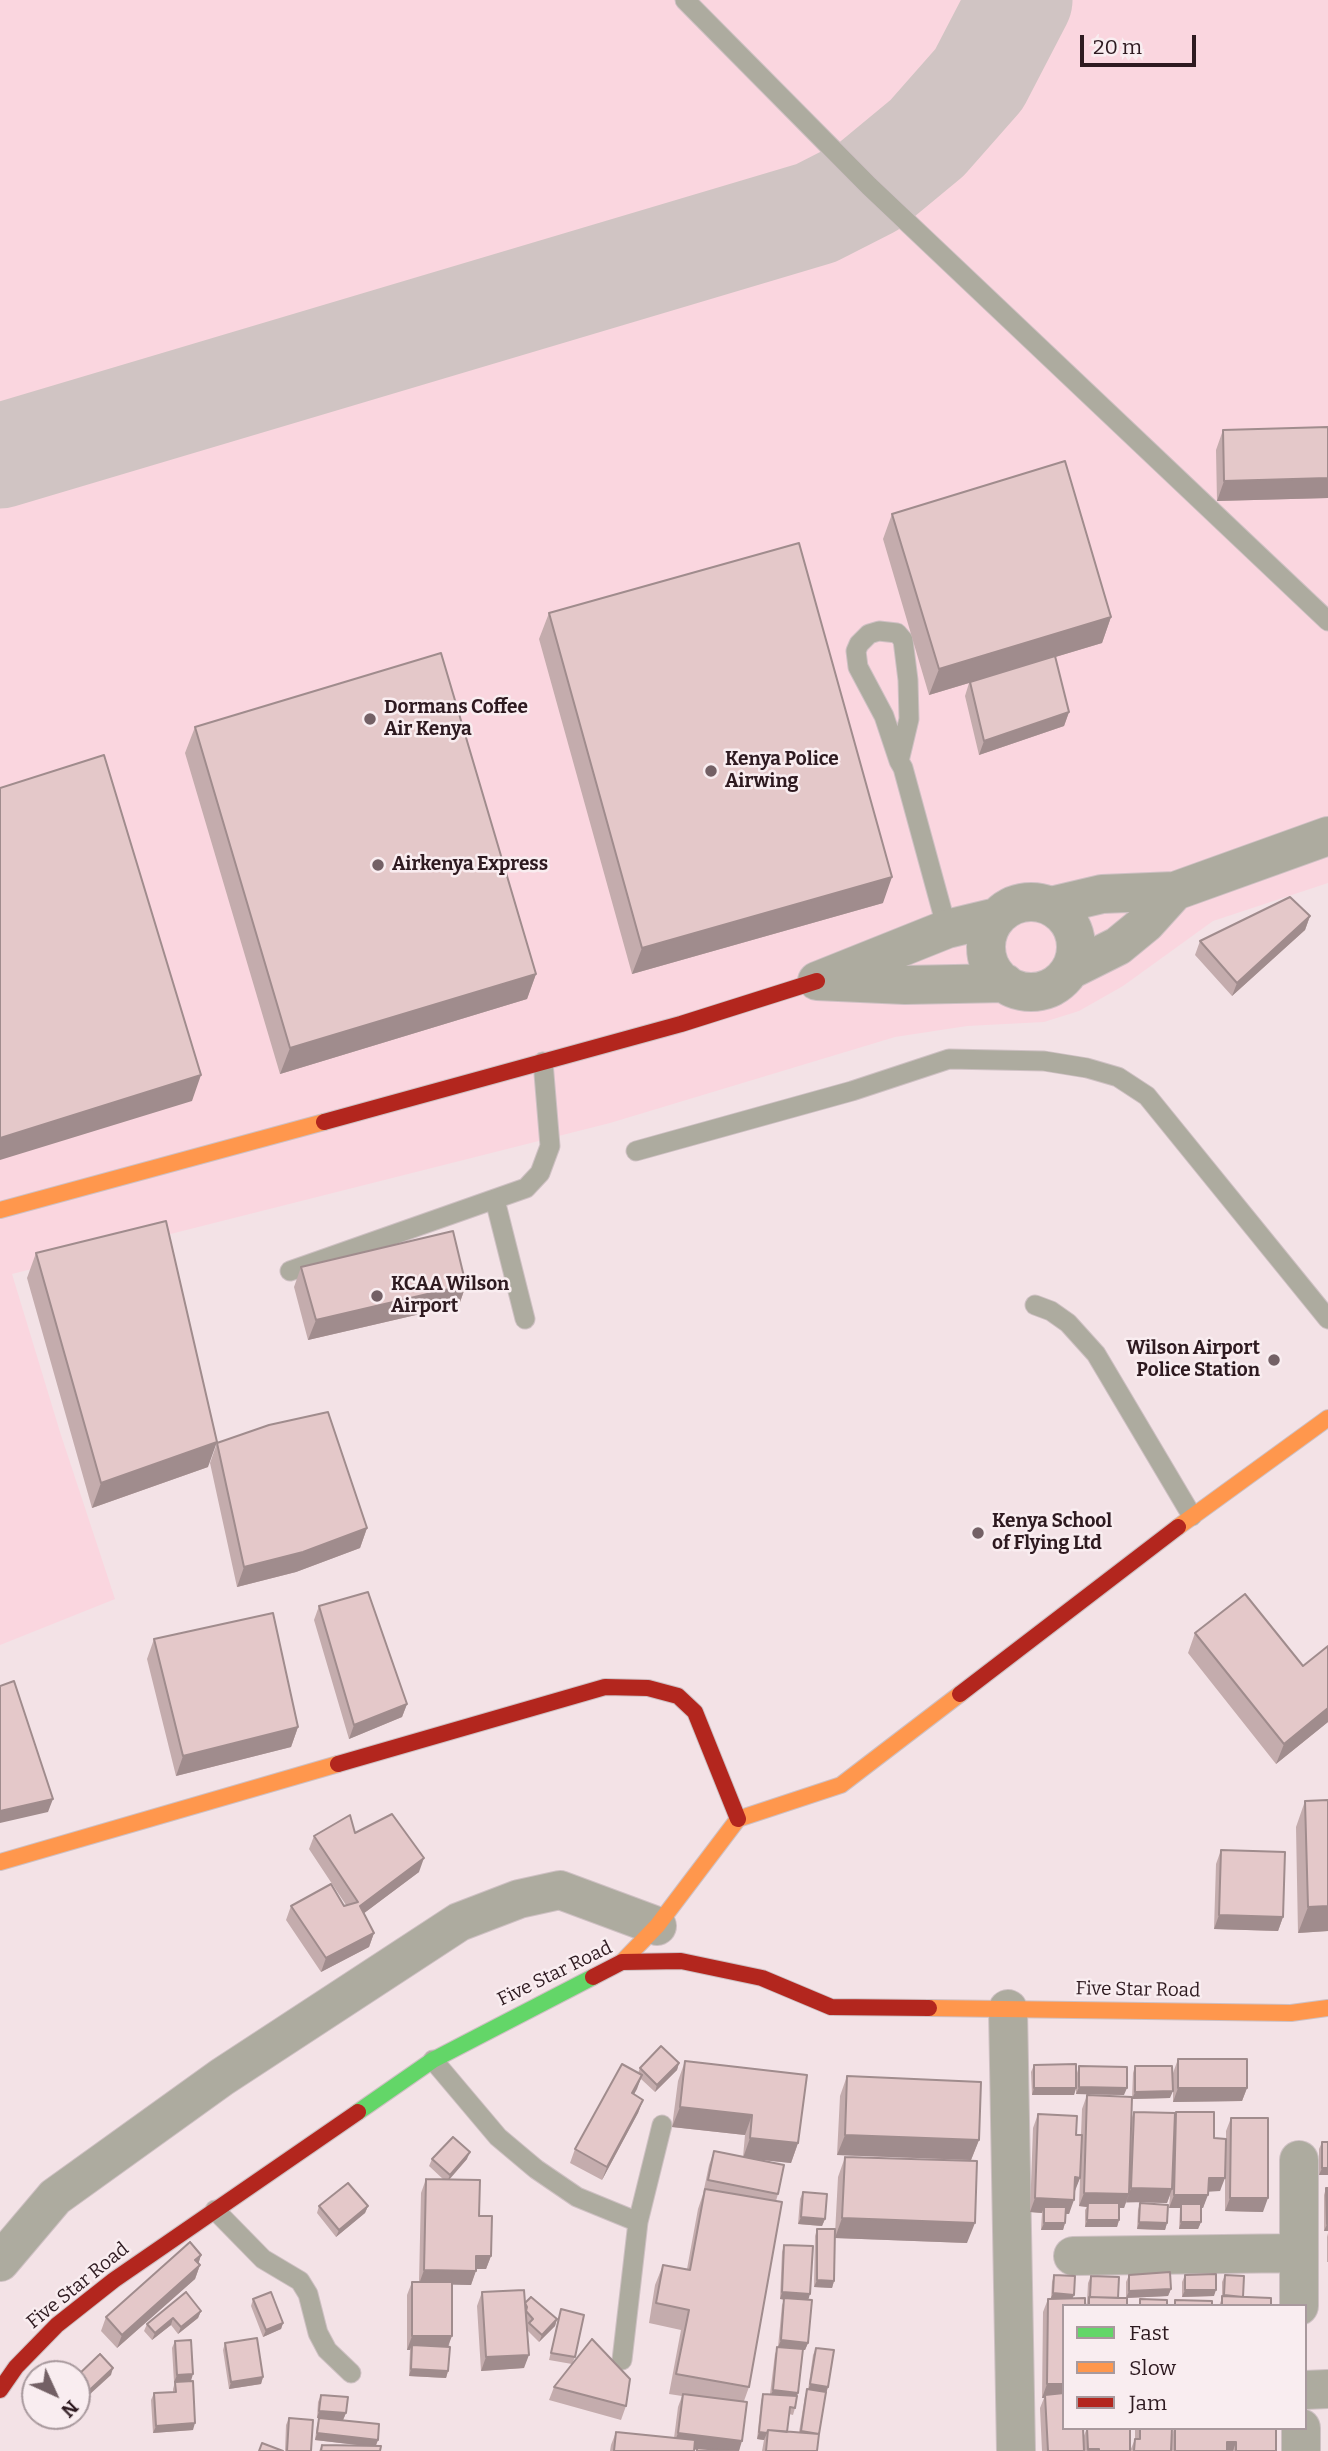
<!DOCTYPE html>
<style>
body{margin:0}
#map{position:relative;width:1328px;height:2451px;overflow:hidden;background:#f3e2e6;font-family:Bitter,serif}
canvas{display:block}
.legend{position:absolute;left:1062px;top:2304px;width:245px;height:126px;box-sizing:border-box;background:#f9edf0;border:2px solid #a8999d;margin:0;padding:9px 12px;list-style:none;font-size:21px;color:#2e1a20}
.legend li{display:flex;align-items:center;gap:14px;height:35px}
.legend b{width:35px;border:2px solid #a8999d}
.north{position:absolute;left:21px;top:2360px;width:70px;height:70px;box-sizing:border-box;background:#f9edf0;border:2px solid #a8999d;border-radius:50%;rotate:135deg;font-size:19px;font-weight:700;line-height:28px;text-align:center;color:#2e1a20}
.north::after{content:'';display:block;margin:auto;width:24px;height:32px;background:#736065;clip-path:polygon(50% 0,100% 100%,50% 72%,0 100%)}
.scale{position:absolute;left:1080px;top:35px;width:116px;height:32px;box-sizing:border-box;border:4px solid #2e1a20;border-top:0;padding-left:9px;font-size:21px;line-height:24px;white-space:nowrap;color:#2e1a20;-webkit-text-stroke:5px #f9edf0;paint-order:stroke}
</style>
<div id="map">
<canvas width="1328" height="2451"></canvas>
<ul class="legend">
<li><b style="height:9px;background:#63d668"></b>Fast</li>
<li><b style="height:9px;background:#ff974d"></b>Slow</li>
<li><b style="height:9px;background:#b3261e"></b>Jam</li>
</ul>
<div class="north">N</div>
<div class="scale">20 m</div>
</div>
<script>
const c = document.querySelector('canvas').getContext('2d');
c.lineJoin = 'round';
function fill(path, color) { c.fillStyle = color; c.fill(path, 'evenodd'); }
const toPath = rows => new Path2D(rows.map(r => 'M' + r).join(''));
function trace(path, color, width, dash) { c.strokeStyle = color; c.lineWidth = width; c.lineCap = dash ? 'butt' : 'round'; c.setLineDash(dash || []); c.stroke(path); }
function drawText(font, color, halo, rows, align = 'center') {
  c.font = font + ' Bitter,serif'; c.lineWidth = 5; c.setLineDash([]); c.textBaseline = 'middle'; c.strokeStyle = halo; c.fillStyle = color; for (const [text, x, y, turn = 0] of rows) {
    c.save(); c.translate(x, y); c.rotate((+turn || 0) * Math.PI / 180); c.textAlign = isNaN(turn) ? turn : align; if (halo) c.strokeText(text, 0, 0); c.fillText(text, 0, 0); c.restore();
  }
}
fill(toPath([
 [0,0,1328,0,1328,883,1213,921,1123,986,1079,1011,1044,1022,967,1026,895,1037,610,1123,12,1274,60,1432,115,1599,0,1645]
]), '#fad6df');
trace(toPath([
 [0,456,816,213,869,186,927,138,979,79,1020,0]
]), '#d0c4c3', 105);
const lane = toPath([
 [685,0,869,186,1328,621],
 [899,761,909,719,908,680,903,640,897,633,879,631,869,634,859,644,856,651,858,667,884,716,899,761,903,768,947,929],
 [636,1151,852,1091,949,1059,1044,1061,1087,1068,1118,1077,1147,1096,1328,1319],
 [495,1200,525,1319],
 [290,1271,526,1188,540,1173,550,1146,543,1062],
 [1035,1305,1051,1311,1068,1323,1096,1354,1192,1516],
 [433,2060,498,2137,536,2169,577,2197,638,2222],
 [215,2210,263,2259,300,2281,308,2294,318,2333,327,2350,351,2373],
 [622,2360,638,2222,662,2125]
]);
const street = toPath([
 [1175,891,1328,836],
 '986 947a45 45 0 1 1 90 0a45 45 0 1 1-90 0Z',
 [1051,906,1102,894,1175,891,1146,923,1118,946,1070,970],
 [997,917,947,929,817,981,905,985,1005,983],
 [1008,2009,1016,2451],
 [1299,2160,1299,2306],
 [1073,2256,1299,2253],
 [0,2262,55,2197,222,2077,459,1922,519,1899,560,1890,657,1926],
 [1305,2390,1328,2389],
 [1301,2428,1301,2451]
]);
const fast = toPath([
 [358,2112,433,2060,593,1977]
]);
const slow = toPath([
 [0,1210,324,1122],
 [1178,1527,1328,1418],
 [0,1862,338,1764],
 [622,1962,657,1926,738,1819,841,1785,960,1694],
 [929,2008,1291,2013,1328,2008]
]);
const jam = toPath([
 [324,1122,681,1024,817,981],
 [960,1694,1178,1527],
 [338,1764,605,1687,648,1688,678,1696,695,1712,738,1819],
 [593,1977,622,1962,681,1961,762,1978,831,2007,929,2008],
 [0,2390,16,2367,57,2325,114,2280,358,2112]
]);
trace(lane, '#cec0c3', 21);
trace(street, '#cec0c3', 40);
trace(fast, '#cec0c3', 18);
trace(slow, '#cec0c3', 18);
trace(jam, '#cec0c3', 18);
trace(lane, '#adab9f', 19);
trace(street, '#adab9f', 38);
trace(fast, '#63d668', 16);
trace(slow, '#ff974d', 16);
trace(jam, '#b3261e', 16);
fill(toPath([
 [1328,427,1328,498,1217,501,1216,450,1223,430],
 [892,514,1111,617,1102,643,1055,657,1069,712,1064,726,979,755,965,696,969,683,929,695,883,539],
 [549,613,883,903,632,974,539,639],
 [195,727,536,974,527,999,280,1074,185,753],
 [1310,916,1305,930,1232,996,1195,955,1200,941],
 [36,1253,208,1467,92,1508,27,1278],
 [301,1267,466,1285,459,1305,308,1340,294,1287],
 [217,1443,367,1528,360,1548,296,1572,237,1587,210,1463],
 [319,1606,407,1704,402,1717,349,1739,314,1620],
 [1195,1633,1303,1666,1328,1646,1328,1722,1276,1764,1188,1653],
 [154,1639,298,1727,291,1747,176,1776,147,1659],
 [1305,1801,1328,1931,1298,1933,1296,1827],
 [355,1833,419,1872,364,1913,374,1933,369,1947,321,1972,286,1920,291,1906,346,1905,309,1849,314,1836],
 [1221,1850,1283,1917,1278,1931,1214,1929,1216,1864],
 [1178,2059,1247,2088,1242,2101,1173,2102,1173,2073],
 [685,2061,798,2143,791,2163,753,2159,778,2194,776,2201,749,2387,744,2401,739,2451,696,2451,696,2450,694,2449,694,2451,610,2451,611,2445,616,2432,674,2438,678,2407,682,2396,669,2394,681,2330,649,2323,655,2285,663,2265,687,2269,698,2209,703,2194,709,2165,714,2151,743,2157,745,2135,672,2127,678,2081],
 [679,2063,677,2070,655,2092,641,2079,634,2094,643,2100,638,2113,602,2180,570,2163,575,2149,638,2073,640,2068],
 [1034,2065,1077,2073,1079,2066,1124,2095,1076,2094,1076,2088,1074,2095,1032,2095,1031,2072],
 [1135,2066,1170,2098,1132,2099,1133,2073],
 [847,2076,979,2140,971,2160,837,2155,840,2096],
 [1087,2095,1131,2120,1134,2112,1175,2116,1176,2112,1214,2138,1226,2139,1226,2131,1231,2118,1263,2212,1225,2211,1225,2156,1220,2191,1208,2191,1203,2208,1201,2208,1201,2222,1198,2229,1179,2229,1180,2208,1169,2208,1170,2195,1167,2203,1126,2201,1124,2208,1119,2208,1119,2220,1117,2227,1085,2227,1085,2210,1087,2207,1079,2206,1080,2178,1074,2191,1069,2214,1065,2214,1065,2223,1063,2230,1041,2230,1042,2213,1030,2212,1033,2128,1038,2114,1076,2135,1081,2135,1082,2109],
 [1322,2142,1328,2175,1319,2175,1319,2149],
 [845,2157,967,2243,835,2238,834,2281,832,2288,814,2287,815,2236,817,2229,835,2234,838,2177],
 [432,2159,467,2159,449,2180,479,2216,491,2256,486,2269,476,2269,471,2285,452,2284,448,2371,446,2378,409,2376,410,2350,407,2350,407,2295,412,2282,419,2282,421,2193,426,2179,444,2180,429,2166],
 [1326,2188,1328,2231,1324,2231,1324,2195],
 [803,2192,825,2219,822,2226,798,2224,800,2199],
 [1140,2203,1167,2223,1165,2230,1137,2229,1138,2210],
 [319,2206,368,2206,365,2213,336,2237,317,2213],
 [1328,2233,1328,2262,1327,2262,1327,2237],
 [784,2245,808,2300,808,2343,805,2350,789,2348,797,2397,795,2408,793,2415,789,2414,787,2432,799,2432,805,2396,807,2389,808,2390,813,2355,816,2348,828,2387,826,2392,818,2437,817,2451,762,2451,764,2440,757,2439,761,2401,763,2394,770,2394,775,2354,778,2347,782,2305,784,2300,780,2299,782,2252],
 [201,2255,198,2264,200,2265,195,2279,117,2348,101,2331,106,2317],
 [1054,2275,1064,2306,1083,2438,1087,2428,1130,2451,1135,2439,1135,2428,1172,2428,1172,2435,1174,2428,1175,2428,1276,2451,1042,2451,1040,2408,1044,2398,1042,2398,1043,2312,1048,2299,1051,2299,1052,2282],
 [1129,2275,1171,2289,1168,2296,1126,2298,1126,2282],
 [1185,2275,1214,2296,1182,2297,1182,2282],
 [1225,2275,1242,2297,1271,2306,1219,2306,1222,2298,1222,2282],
 [1091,2276,1118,2298,1127,2306,1086,2306,1087,2302,1088,2283],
 [482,2292,525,2303,557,2319,555,2326,539,2342,527,2330,524,2368,481,2371,477,2306],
 [253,2299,283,2323,281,2329,263,2337,251,2306],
 [561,2309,575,2357,572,2364,626,2406,621,2420,549,2400,554,2387,572,2364,549,2360],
 [201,2311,198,2318,178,2334,171,2325,152,2340,144,2331,147,2324],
 [175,2341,191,2381,193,2430,153,2433,151,2400,154,2393,173,2392,173,2389,175,2382,174,2382,172,2348],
 [225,2343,263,2377,261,2384,229,2389,223,2350],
 [321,2395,346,2413,343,2420,317,2418,318,2402],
 [289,2418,311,2451,285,2451,286,2425],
 [319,2418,378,2440,376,2446,380,2451,319,2451,322,2445,366,2446,315,2440,317,2425]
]), '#c4acad');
fill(toPath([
 [1328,478,1328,498,1217,501,1224,481],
 [1111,617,1102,643,929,695,939,669],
 [1069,712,1064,726,979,755,984,741],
 [892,877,883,903,632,974,642,948],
 [1310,916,1305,930,1232,996,1237,983],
 [536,974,527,999,280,1074,290,1048],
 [201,1075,192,1101,0,1160,0,1138],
 [466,1285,459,1305,308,1340,316,1320],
 [217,1442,208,1467,92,1508,101,1483],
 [367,1528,360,1548,296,1572,237,1587,244,1567],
 [407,1704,402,1717,349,1739,354,1725],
 [1328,1708,1328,1722,1276,1764,1284,1744],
 [298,1727,291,1747,176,1776,183,1756],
 [53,1799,48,1812,0,1823,0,1811],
 [424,1858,419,1872,355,1920,360,1906],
 [1328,1906,1328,1931,1298,1933,1308,1907],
 [1219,1915,1283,1917,1278,1931,1214,1929],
 [374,1933,369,1947,321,1972,326,1958],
 [679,2063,677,2070,655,2092,657,2085],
 [642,2075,637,2089,627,2107,632,2093],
 [1079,2087,1127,2088,1124,2095,1076,2094],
 [1034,2088,1076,2088,1074,2095,1032,2095],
 [1178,2088,1247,2088,1242,2101,1173,2102],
 [1173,2091,1170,2098,1132,2099,1135,2092],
 [643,2100,638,2113,602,2180,607,2167],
 [680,2107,752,2115,745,2135,672,2127],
 [845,2135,979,2140,971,2160,837,2155],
 [750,2138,798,2143,791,2163,743,2158],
 [470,2152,467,2159,447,2182,450,2175],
 [1322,2168,1328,2168,1328,2175,1319,2175],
 [1075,2177,1080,2178,1075,2191,1070,2191],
 [1209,2178,1225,2178,1220,2191,1204,2192],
 [1131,2188,1172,2189,1167,2203,1126,2202],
 [1084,2193,1129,2194,1124,2208,1088,2207,1088,2203,1087,2207,1079,2206],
 [1174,2195,1208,2195,1203,2208,1181,2208,1181,2204,1180,2208,1169,2208],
 [1035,2198,1074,2200,1069,2214,1044,2213,1044,2207,1042,2213,1030,2212],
 [1230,2198,1268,2198,1263,2212,1225,2211],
 [368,2206,365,2213,336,2237,339,2230],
 [801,2217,825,2219,822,2226,798,2224],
 [842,2218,975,2223,967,2243,835,2238],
 [1087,2220,1119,2220,1117,2227,1085,2227],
 [1139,2222,1167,2223,1165,2230,1137,2229],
 [1181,2222,1201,2222,1198,2229,1179,2229],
 [1044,2223,1065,2223,1063,2230,1041,2230],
 [1327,2224,1328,2224,1328,2231,1324,2231],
 [201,2255,197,2268,200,2265,195,2279,117,2348,122,2335],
 [476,2256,491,2256,486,2269,471,2269],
 [424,2270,476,2271,471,2285,419,2284],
 [817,2280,834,2281,832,2288,814,2287],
 [1171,2289,1168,2296,1126,2298,1129,2291],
 [1185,2290,1216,2290,1214,2296,1182,2297],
 [782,2292,810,2294,808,2301,780,2299],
 [1053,2293,1074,2295,1071,2302,1050,2300],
 [201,2311,198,2318,178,2334,181,2327],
 [173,2318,171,2325,152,2340,155,2333],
 [557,2319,555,2326,539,2342,542,2335],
 [283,2323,281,2329,263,2337,266,2330],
 [412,2336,452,2336,447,2349,412,2345,410,2350,407,2350],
 [781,2340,808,2343,805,2350,778,2347],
 [529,2355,524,2368,481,2371,486,2357],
 [113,2368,111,2375,77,2406,79,2400],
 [411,2369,448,2371,446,2378,409,2376],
 [193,2374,191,2381,174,2382,177,2375],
 [263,2377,261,2384,229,2389,231,2382],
 [810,2384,828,2387,826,2394,808,2391],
 [1047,2384,1064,2384,1064,2398,1045,2395,1044,2398,1042,2398],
 [773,2390,798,2393,796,2400,770,2397],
 [319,2411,346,2413,343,2420,317,2418],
 [195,2423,193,2430,153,2433,156,2426],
 [759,2432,767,2433,764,2440,757,2439],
 [317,2433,378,2440,375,2447,315,2440],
 [678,2433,742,2441,739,2451,708,2451,673,2446],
 [1227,2442,1236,2442,1233,2451,1224,2451],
 [1088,2449,1099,2449,1098,2451,1087,2451]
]), '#a08c8d');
const building = toPath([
 [1328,427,1328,478,1224,481,1223,430,1328,427],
 [1065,461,1111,617,939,669,892,514,1065,461],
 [799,543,892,877,642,948,549,613,799,543],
 [441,653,536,974,290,1048,195,727,441,653],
 [1055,656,1069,712,984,741,970,682,1055,656],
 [104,755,201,1075,0,1138,0,788,104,755],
 [1290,897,1310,916,1237,983,1200,941,1290,897],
 [166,1221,217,1442,101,1483,36,1253,166,1221],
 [453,1231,466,1285,316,1320,301,1267,453,1231],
 [328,1412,367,1528,303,1552,244,1567,217,1443,269,1425,328,1412],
 [368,1592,407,1704,354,1725,319,1606,368,1592],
 [1245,1594,1303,1666,1328,1646,1328,1708,1284,1744,1195,1633,1245,1594],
 [273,1613,298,1727,183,1756,154,1639,273,1613],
 [14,1681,53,1799,0,1811,0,1686,14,1681],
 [1328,1800,1328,1906,1308,1907,1305,1801,1328,1800],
 [392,1814,424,1858,360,1906,374,1933,326,1958,291,1906,331,1884,344,1906,358,1902,314,1836,350,1815,355,1833,392,1814],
 [1221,1850,1285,1852,1283,1917,1219,1915,1221,1850],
 [661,2046,679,2063,657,2085,640,2068,661,2046],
 [1178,2059,1247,2059,1247,2088,1178,2088,1178,2059],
 [685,2061,807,2075,798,2143,750,2138,752,2115,680,2107,685,2061],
 [622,2064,642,2075,632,2093,643,2100,607,2167,575,2149,622,2064],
 [1076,2064,1076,2088,1034,2088,1034,2065,1076,2064],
 [1079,2066,1127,2067,1127,2088,1079,2087,1079,2066],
 [1135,2066,1172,2066,1173,2091,1135,2092,1135,2066],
 [847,2076,981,2082,979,2140,845,2135,847,2076],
 [1087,2095,1132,2097,1129,2194,1084,2193,1087,2095],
 [1134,2112,1175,2113,1172,2189,1131,2188,1134,2112],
 [1176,2112,1214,2112,1214,2138,1226,2139,1225,2178,1209,2178,1208,2195,1174,2195,1176,2112],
 [1038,2114,1077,2116,1076,2135,1082,2135,1080,2178,1075,2177,1074,2200,1035,2198,1038,2114],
 [1231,2118,1268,2118,1268,2198,1230,2198,1231,2118],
 [453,2137,470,2152,450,2175,432,2159,453,2137],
 [1322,2142,1328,2142,1328,2168,1322,2168,1322,2142],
 [714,2151,784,2165,778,2194,708,2180,714,2151],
 [845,2157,977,2161,975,2223,842,2218,845,2157],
 [426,2179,480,2180,479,2216,492,2216,491,2256,476,2256,476,2271,424,2270,426,2179],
 [348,2183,368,2206,339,2230,319,2206,348,2183],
 [1326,2188,1328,2188,1328,2224,1327,2224,1326,2188],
 [705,2189,782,2202,749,2387,676,2374,689,2310,656,2303,663,2265,690,2270,705,2189],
 [803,2192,827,2194,825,2219,801,2217,803,2192],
 [1088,2203,1119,2203,1119,2220,1087,2220,1088,2203],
 [1140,2203,1168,2205,1167,2223,1139,2222,1140,2203],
 [1181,2204,1201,2204,1201,2222,1181,2222,1181,2204],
 [1044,2207,1066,2207,1065,2223,1044,2223,1044,2207],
 [817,2229,835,2229,834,2281,817,2280,817,2229],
 [190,2242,201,2255,195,2260,200,2265,122,2335,106,2317,190,2242],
 [784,2245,813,2246,810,2294,782,2292,784,2245],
 [1170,2272,1171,2289,1129,2291,1129,2275,1170,2272],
 [1216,2274,1216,2290,1185,2290,1185,2275,1216,2274],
 [1054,2275,1075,2276,1074,2295,1053,2293,1054,2275],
 [1225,2275,1244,2276,1243,2297,1224,2295,1225,2275],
 [1091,2276,1119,2277,1118,2298,1090,2297,1091,2276],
 [412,2282,452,2282,452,2336,412,2336,412,2282],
 [524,2290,529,2355,486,2357,482,2292,524,2290],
 [186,2292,201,2311,181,2327,173,2318,155,2333,147,2324,186,2292],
 [271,2292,283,2323,266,2330,253,2299,271,2292],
 [1222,2296,1271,2298,1271,2306,1222,2306,1222,2296],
 [531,2297,557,2319,542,2335,529,2323,533,2319,526,2311,527,2307,525,2303,531,2297],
 [1089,2297,1127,2298,1127,2306,1089,2306,1089,2297],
 [784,2298,812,2300,808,2343,781,2340,784,2298],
 [1085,2298,1085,2306,1064,2306,1064,2384,1047,2384,1048,2299,1085,2298],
 [1140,2299,1167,2300,1167,2306,1140,2306,1140,2299],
 [1175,2300,1212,2301,1212,2306,1175,2306,1175,2300],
 [561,2309,584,2315,575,2357,551,2353,561,2309],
 [257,2338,263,2377,231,2382,225,2343,257,2338],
 [592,2339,630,2379,626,2406,554,2387,592,2339],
 [191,2340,193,2374,177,2375,175,2341,191,2340],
 [412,2345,450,2347,448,2371,411,2369,412,2345],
 [777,2347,803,2349,798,2393,773,2390,777,2347],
 [816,2348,834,2350,828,2387,810,2384,816,2348],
 [100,2354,113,2368,79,2400,77,2397,77,2376,100,2354],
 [193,2381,195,2423,156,2426,154,2393,176,2392,175,2382,193,2381],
 [807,2389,826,2392,819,2434,801,2431,807,2389],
 [1064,2393,1064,2428,1083,2428,1084,2451,1048,2451,1045,2395,1064,2393],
 [683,2394,747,2402,742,2441,678,2433,683,2394],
 [763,2394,797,2396,795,2408,790,2407,787,2432,768,2430,767,2433,759,2432,763,2394],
 [321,2395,348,2397,346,2413,319,2411,321,2395],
 [289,2418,313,2420,311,2451,287,2451,289,2418],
 [319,2418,379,2424,378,2440,317,2433,319,2418],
 [1087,2428,1130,2428,1130,2451,1099,2451,1099,2449,1088,2449,1087,2428],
 [1140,2428,1172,2428,1171,2451,1134,2451,1135,2439,1140,2439,1140,2428],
 [1175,2428,1276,2428,1276,2451,1236,2451,1236,2442,1227,2442,1227,2451,1175,2451,1175,2428],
 [768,2430,819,2434,817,2451,766,2451,768,2430],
 [616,2432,695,2440,694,2451,614,2451,616,2432],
 [262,2443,283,2451,259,2451,262,2443],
 [322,2445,381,2446,380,2451,321,2451,322,2445],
 [697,2448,730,2451,697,2451,697,2448]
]);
fill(building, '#e4c8c9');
trace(building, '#a08c8d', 2);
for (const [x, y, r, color] of [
 [370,719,7,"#736065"],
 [711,771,7,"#736065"],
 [378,865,7,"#736065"],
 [377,1296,7,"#736065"],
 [1274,1360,7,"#736065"],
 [978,1533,7,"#736065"]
]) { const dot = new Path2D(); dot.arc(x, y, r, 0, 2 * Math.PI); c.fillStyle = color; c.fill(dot); trace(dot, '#f9edf0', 2.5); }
drawText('bold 19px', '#2e1a20', '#f9edf0', [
 ["Dormans Coffee",384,708],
 ["Air Kenya",384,730],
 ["Kenya Police",725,760],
 ["Airwing",725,782],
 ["Airkenya Express",392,865],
 ["KCAA Wilson",391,1285],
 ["Airport",391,1307],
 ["Wilson Airport",1260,1349,"right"],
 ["Police Station",1260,1371,"right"],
 ["Kenya School",992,1522],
 ["of Flying Ltd",992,1544]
], 'left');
drawText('19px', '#2e1a20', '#f9edf0', [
 ["Five Star Road",555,1974,-26],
 ["Five Star Road",1138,1990,1],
 ["Five Star Road",78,2286,-39]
]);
</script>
